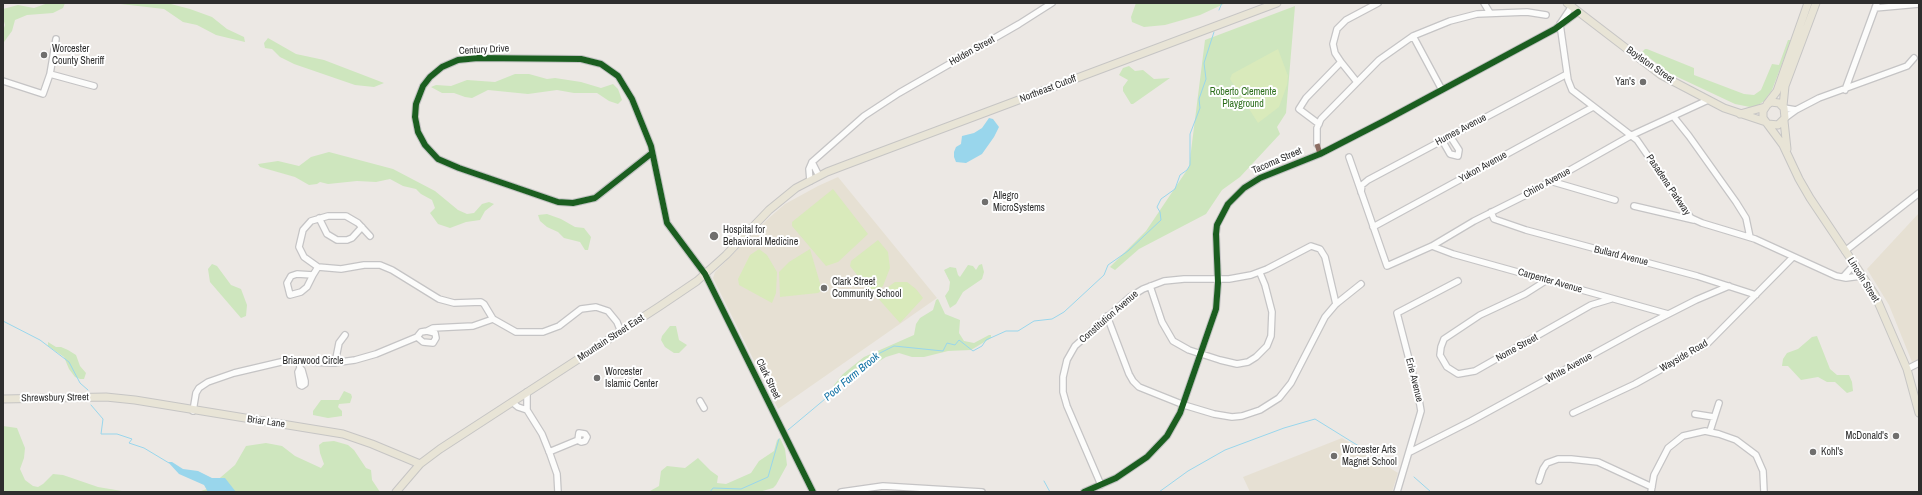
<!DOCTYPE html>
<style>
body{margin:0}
#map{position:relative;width:1922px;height:495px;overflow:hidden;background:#ece8e4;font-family:"Archivo Narrow",sans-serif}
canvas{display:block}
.frame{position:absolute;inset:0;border:4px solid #2e2e2e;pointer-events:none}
</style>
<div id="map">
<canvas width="1922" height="495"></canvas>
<div class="frame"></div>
</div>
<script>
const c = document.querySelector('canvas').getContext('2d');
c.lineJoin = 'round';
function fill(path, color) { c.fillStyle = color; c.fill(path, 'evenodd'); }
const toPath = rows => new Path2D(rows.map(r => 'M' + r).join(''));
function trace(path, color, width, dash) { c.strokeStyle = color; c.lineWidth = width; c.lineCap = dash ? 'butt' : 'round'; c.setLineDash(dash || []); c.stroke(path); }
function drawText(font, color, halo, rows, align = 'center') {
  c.font = font + ' "Archivo Narrow",sans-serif'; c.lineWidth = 4; c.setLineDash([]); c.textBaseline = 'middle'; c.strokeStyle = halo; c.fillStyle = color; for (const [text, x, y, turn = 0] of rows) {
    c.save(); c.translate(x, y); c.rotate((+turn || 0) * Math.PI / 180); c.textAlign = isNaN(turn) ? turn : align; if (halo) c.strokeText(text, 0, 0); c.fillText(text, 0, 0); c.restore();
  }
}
fill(toPath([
 [838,177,937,298,778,409,713,278,715,272,770,217,785,204,818,186],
 [1919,213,1919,359,1912,362,1889,305,1867,269],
 [1342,438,1398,473,1392,492,1250,492,1243,477]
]), '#e6e0d3');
fill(toPath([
 [48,3,65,3,63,8,53,13,27,15,15,20,12,31,4,42,3,48,3,31,5,25,3,18,3,9,18,5,34,8],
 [112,3,167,3,190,9,212,17,227,29,244,37,245,42,216,35,197,25,183,22,164,9],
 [1136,3,1226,3,1200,15,1165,25,1144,27,1132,22,1131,17],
 [1295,6,1286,113,1277,127,1280,134,1240,177,1222,190,1206,214,1139,249,1115,270,1110,267,1146,231,1189,167,1205,40],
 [268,38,296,54,324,60,384,83,374,87,355,85,294,64,280,57,272,49,265,48,264,43],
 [1788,40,1791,40,1772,90,1764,101,1757,106,1750,107,1735,104,1669,73,1642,52,1645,49,1647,49,1694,68,1694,75,1744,94,1754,95,1761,90,1772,64,1779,65],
 [1129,66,1135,71,1143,70,1154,79,1170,78,1133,104,1131,104,1123,91,1123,87,1128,80,1119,75,1123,68],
 [515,74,529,74,547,79,555,78,581,82,601,88,613,84,618,89,622,100,618,104,609,101,597,93,574,93,557,90,528,94,488,90,472,98,465,97,454,93,442,93,431,87,436,85,451,86,467,80,495,82],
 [329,152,393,169,435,191,458,210,467,214,474,213,482,204,489,202,494,204,485,211,480,220,466,222,450,228,438,224,430,213,435,208,432,200,421,194,416,189,403,186,390,179,376,182,357,181,328,184,320,182,317,184,309,185,295,177,260,167,258,164,278,161,299,166,311,157],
 [547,214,561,219,575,227,584,228,591,237,588,250,585,250,580,242,564,238,558,232,547,227,540,221,538,215],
 [212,264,217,266,231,285,241,289,247,305,246,316,241,318,210,282,208,269],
 [982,264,984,272,982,279,963,292,956,304,950,308,945,296,949,290,950,282,944,270,950,267,956,268,958,275,960,277,968,265,973,266,976,270,979,265],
 [938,299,945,314,960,320,959,333,964,341,974,343,989,335,991,335,991,338,971,350,948,351,924,357,912,357,899,353,886,357,855,376,833,391,834,385,843,374,864,357,914,335,916,324,920,318,933,310,936,300],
 [670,326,676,326,679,340,687,345,679,353,674,353,665,347,661,340,662,336],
 [1817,336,1830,369,1837,375,1849,375,1852,382,1853,391,1847,393,1835,382,1827,382,1818,377,1801,380,1788,366,1782,366,1783,359,1787,353,1798,349,1812,337],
 [48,342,56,347,61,347,68,350,76,355,80,366,86,373,84,379,80,379,75,377,69,369,64,357,48,346],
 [344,391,351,394,352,397,350,403,339,404,338,407,342,411,342,416,328,418,313,415,313,411,321,400,339,400],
 [3,426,17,428,25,448,24,458,20,469,25,480,33,486,38,487,43,484,53,474,63,475,98,487,128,492,3,492],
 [780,438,785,449,787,465,776,485,773,488,759,492,650,491,659,486,661,471,667,466,685,468,698,458,711,471,718,476,717,483,726,484,751,473,759,461,774,451,777,440],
 [334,441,348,445,354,450,366,468,371,470,372,480,380,492,198,492,207,489,235,465,246,446,266,443,282,446,295,456,321,468,324,464,320,453,319,445,323,442]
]), '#cee6be');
fill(toPath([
 [1278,49,1288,76,1287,85,1279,107,1258,123,1230,79,1232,74],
 [833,189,868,234,838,262,826,266,792,226,792,222],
 [878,240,888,252,890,268,883,286,873,295,850,266,851,261],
 [759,249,767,255,777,272,776,293,772,303,739,285,738,279,750,255],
 [810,249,822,290,818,293,780,297,779,272,789,262],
 [895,282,907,282,916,289,923,298,900,323,876,296]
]), '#d9eabb');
fill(toPath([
 [989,118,993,119,999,127,994,137,982,154,966,163,956,162,954,157,954,152,956,147,961,144,962,136,974,133,982,128],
 [168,462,172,462,183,469,198,471,212,478,225,478,236,492,208,492,204,485,179,474]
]), '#99d6ec');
trace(toPath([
 [1219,10,1222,3],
 [3,321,40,340,69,362,80,383,88,390],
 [91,405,103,419,101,434,117,434,132,439,129,443,144,448,169,463],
 [788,430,880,353,894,346,943,351,947,343,955,345,959,340,973,351,982,346,986,340,1006,331,1018,331,1034,321,1052,319,1064,312,1104,275,1108,265,1128,251,1161,220,1160,212,1157,207,1161,199,1175,189,1180,175,1187,170,1190,165,1190,134,1200,108,1199,99,1206,79,1204,63,1214,32],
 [1414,477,1431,492],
 [1044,481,1050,492],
 [710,492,713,488,741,489,768,477,779,439],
 [1159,492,1188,471,1225,450,1284,428,1315,419,1391,466]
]), '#99d6ec', 1);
const minor = toPath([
 [1484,3,1490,13],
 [1875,8,1919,4],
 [1560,24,1568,80,1572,90,1637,140,1691,218,1702,223,1755,239,1836,276,1846,278,1861,276],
 [1560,24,1572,6],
 [1413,36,1442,90],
 [56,39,50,74,94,86],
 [1341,62,1357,82],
 [3,81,43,94,50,74],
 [1845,90,1877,3],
 [1784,108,1796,110,1785,118],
 [1796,110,1819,98,1907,66,1914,58],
 [1673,116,1689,136,1736,202,1746,218,1750,237],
 [1319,124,1299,109,1306,98,1341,62,1335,53,1333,44,1337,29,1346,20,1378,3],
 [1442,140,1450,154,1458,156,1459,150,1450,136],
 [1317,144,1317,128,1321,119,1379,60,1413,36,1450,21,1477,14,1527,12,1546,15],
 [652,153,595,198,573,203,558,202,459,168,438,159,425,145,418,132,415,117,416,104,423,86,430,77,442,67,458,60,478,58,581,59,601,64,618,76,632,99,651,146,667,223,705,274,813,492],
 [1349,157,1387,266,1432,246,1474,221,1526,195,1632,135,1708,100],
 [812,162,819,176],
 [810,181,809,169,812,162,864,116,899,93,1019,24,1052,3],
 [1550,181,1615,200],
 [1361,192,1362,185,1368,180,1567,74],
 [1634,206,1694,220],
 [1491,212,1494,219,1526,230,1697,276,1756,295],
 [319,218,327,234,337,240,347,240,352,238,362,227],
 [1373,227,1593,107],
 [1432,246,1453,254,1668,314],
 [1845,251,1919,193],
 [313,275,307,287,301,292,290,295,287,283,291,276,297,274,313,275,318,267,304,257,299,247,303,230,311,221,328,216,346,216,358,223,370,236],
 [1843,277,1854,265],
 [1547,280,1525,294,1480,315,1444,339,1441,347,1440,355,1447,367,1458,374,1475,371,1591,305,1611,299],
 [1150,286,1162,322,1173,341,1189,350,1220,360,1237,364,1248,362,1256,357,1267,346,1271,336,1272,312,1265,285,1260,273],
 [1107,316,1129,374,1133,381,1139,387,1184,405,1214,414,1232,417,1242,416,1260,410,1279,398,1291,383,1325,317,1336,304,1361,284],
 [493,319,516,332,543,332,559,326,581,309,596,307,608,311,617,322,621,332],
 [417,337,421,332,427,331],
 [299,361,300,368,298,372,300,385,302,386,305,384,305,381,302,370,300,368],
 [335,363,339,343,345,335],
 [1907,369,1919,363],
 [527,392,527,410,542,434,550,454,557,474,558,492],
 [700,401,704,408],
 [512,402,518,407,527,410],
 [193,411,196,393,199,388,208,382,234,373,285,361,333,363,355,360,376,354,417,337,423,342,433,343,436,338,435,333,427,331,433,328,473,326,493,319,484,304,481,302,454,303,439,299,392,270,380,265,364,265,341,269,318,267],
 [1573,413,1635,384,1708,343,1793,257],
 [1695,414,1714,417],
 [1710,431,1719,403],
 [549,452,578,440,581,442,585,441,587,437,585,434,579,433,578,440],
 [1410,452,1471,421,1639,329,1696,300,1729,286],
 [1539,481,1543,469,1547,463,1558,459,1571,459,1598,462,1652,487],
 [1101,485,1067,406,1063,392,1063,377,1067,360,1075,346,1130,297,1143,289,1164,281,1184,279,1229,279,1251,275,1267,269,1311,246,1320,249,1325,257,1336,304],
 [841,492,883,486,982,492],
 [1084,492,1116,478,1147,457,1167,436,1180,413,1216,309,1218,283,1216,234,1217,225,1228,204,1244,188,1260,178,1320,154,1386,120,1555,29,1578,12],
 [1397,492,1421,411,1418,394,1397,313,1458,281],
 [1651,492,1654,475,1668,448,1683,436,1705,431,1719,434,1736,440,1756,455,1763,471,1764,492]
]);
const major = toPath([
 [1567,3,1661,75,1724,108,1766,122],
 [1767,104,1777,91,1808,3],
 [1783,106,1785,86,1816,3],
 [1740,114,1765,107],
 [1784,121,1787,149],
 [1768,124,1778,125,1785,118,1784,108,1779,103,1771,102,1767,105,1763,111,1763,118,1783,145,1799,179,1810,198,1875,295,1907,369,1919,413],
 [3,399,106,397,135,400,343,434,372,444,420,464],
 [396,492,420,464,440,449,660,306,697,281,726,255,769,210,796,188,827,172,848,164,1277,3]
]);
trace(minor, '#c5c4c5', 8);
trace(major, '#c6c5c4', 9);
trace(minor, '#fcfcfb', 5.5);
trace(major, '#e8e4d6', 7);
trace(toPath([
 [1317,144,1320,154]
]), '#8d6e63', 5, [10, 5]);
trace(toPath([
 [652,153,595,198,573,203,558,202,459,168,438,159,425,145,418,132,415,117,416,104,423,86,430,77,442,67,458,60,478,58,581,59,601,64,618,76,632,99,651,146,667,223,705,274,813,492],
 [1084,492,1116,478,1147,457,1167,436,1180,413,1216,309,1218,283,1216,234,1217,225,1228,204,1244,188,1260,178,1320,154,1386,120,1555,29,1578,12]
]), '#1b5e20', 6);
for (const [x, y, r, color] of [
 [44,55,4,"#706f6e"],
 [1643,82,4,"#706f6e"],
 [985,202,4,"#706f6e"],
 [714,236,5,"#706f6e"],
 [824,288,4,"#706f6e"],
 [597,378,4,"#706f6e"],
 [1896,436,4,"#706f6e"],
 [1813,452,4,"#706f6e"],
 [1334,456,4,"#706f6e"]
]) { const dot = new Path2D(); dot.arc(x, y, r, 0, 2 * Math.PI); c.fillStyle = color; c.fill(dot); trace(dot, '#fff', 1.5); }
drawText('10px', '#2e2e2e', '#fff', [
 ["Worcester",52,49],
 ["County Sheriff",52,61],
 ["Yan's",1635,82,"right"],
 ["Allegro",993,196],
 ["MicroSystems",993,208],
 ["Hospital for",723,230],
 ["Behavioral Medicine",723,242],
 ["Clark Street",832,282],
 ["Community School",832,294],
 ["Worcester",605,372],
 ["Islamic Center",605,384],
 ["McDonald's",1888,436,"right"],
 ["Worcester Arts",1342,450],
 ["Magnet School",1342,462],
 ["Kohl's",1821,452]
], 'left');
drawText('10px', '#2e2e2e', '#fff', [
 ["Century Drive",484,50,-3],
 ["Holden Street",972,51,-29],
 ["Boylston Street",1650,65,35],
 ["Northeast Cutoff",1048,89,-21],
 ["Humes Avenue",1461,130,-28],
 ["Tacoma Street",1277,161,-23],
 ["Yukon Avenue",1483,167,-29],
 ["Chino Avenue",1547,183,-29],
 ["Pasadena Parkway",1668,185,56],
 ["Bullard Avenue",1621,256,14],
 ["Lincoln Street",1863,280,58],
 ["Carpenter Avenue",1550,281,16],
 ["Constitution Avenue",1109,317,-41],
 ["Mountain Street East",611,338,-33],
 ["Nome Street",1517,348,-29],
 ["Wayside Road",1684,356,-30],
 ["Briarwood Circle",313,361],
 ["White Avenue",1569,368,-29],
 ["Clark Street",768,379,64],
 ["Erie Avenue",1414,380,76],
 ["Shrewsbury Street",55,398,-1],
 ["Briar Lane",266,422,8]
]);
drawText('10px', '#2c6e1b', '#fff', [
 ["Roberto Clemente",1243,92],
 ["Playground",1243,104]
]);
drawText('italic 11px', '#0d6fa3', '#fff', [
 ["Poor Farm Brook",852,377,-40]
]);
</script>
